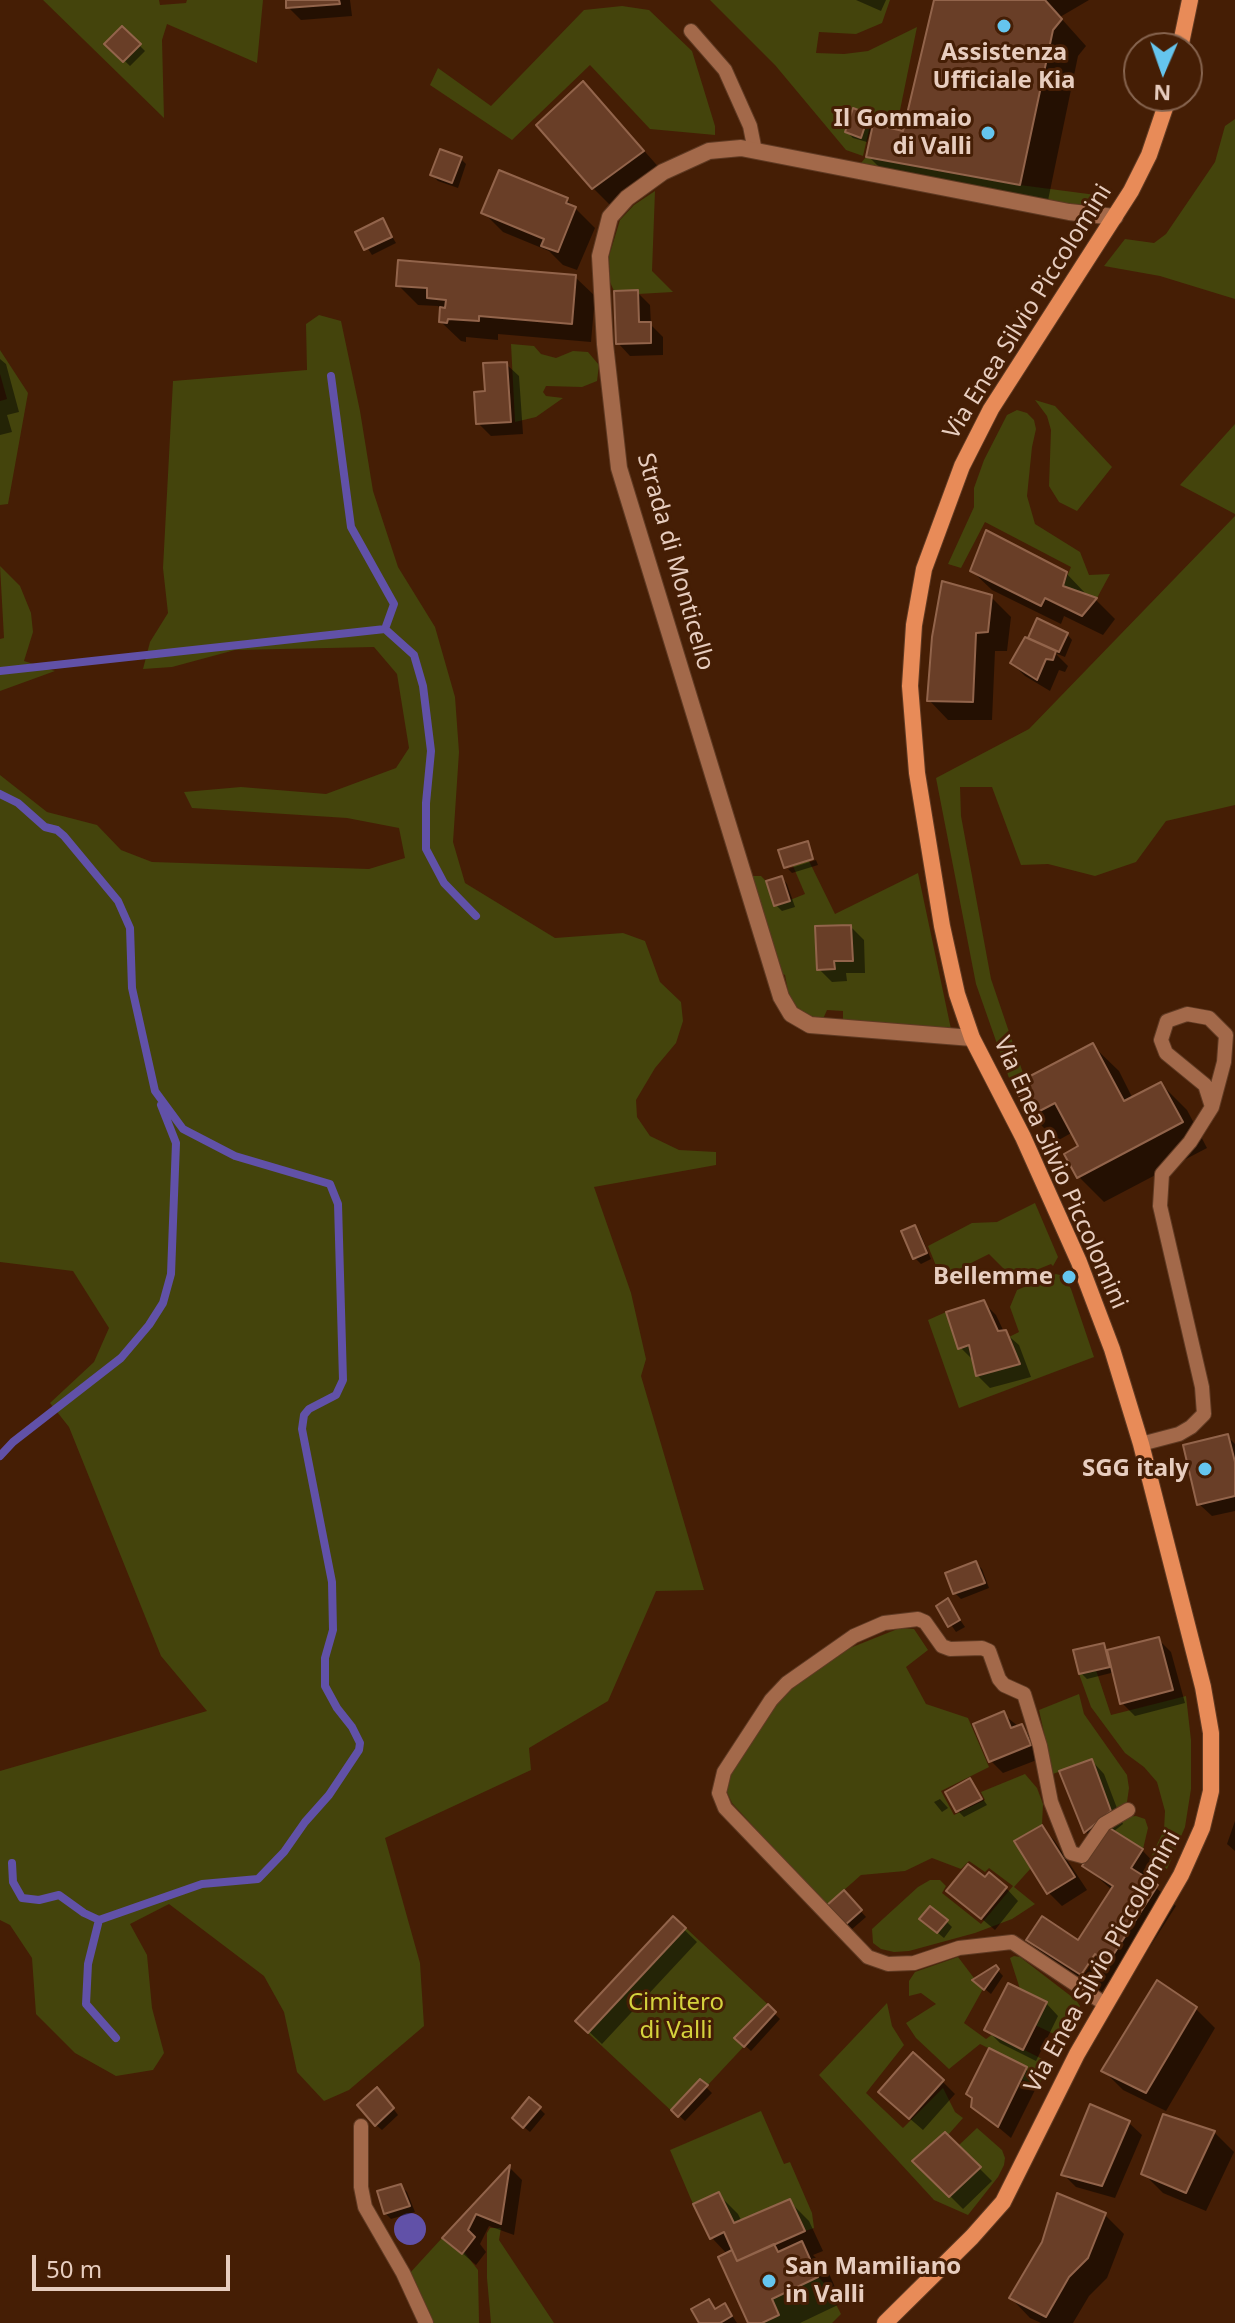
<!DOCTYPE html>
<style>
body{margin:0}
#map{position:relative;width:1235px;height:2323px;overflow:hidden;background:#451e05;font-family:"Noto Sans",sans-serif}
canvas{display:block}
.north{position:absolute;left:1123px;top:32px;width:80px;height:80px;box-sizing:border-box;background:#451e05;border:2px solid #86644f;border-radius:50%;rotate:182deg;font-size:22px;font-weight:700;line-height:32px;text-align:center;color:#e7cdbf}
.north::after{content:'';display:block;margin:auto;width:28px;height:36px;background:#65c5ee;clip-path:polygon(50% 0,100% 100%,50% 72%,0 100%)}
.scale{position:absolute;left:32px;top:2255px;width:198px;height:36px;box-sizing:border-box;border:4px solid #e7cdbf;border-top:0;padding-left:10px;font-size:24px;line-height:28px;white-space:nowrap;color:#e7cdbf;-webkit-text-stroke:6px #451e05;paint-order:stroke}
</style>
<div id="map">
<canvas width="1235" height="2323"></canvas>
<div class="north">N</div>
<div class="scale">50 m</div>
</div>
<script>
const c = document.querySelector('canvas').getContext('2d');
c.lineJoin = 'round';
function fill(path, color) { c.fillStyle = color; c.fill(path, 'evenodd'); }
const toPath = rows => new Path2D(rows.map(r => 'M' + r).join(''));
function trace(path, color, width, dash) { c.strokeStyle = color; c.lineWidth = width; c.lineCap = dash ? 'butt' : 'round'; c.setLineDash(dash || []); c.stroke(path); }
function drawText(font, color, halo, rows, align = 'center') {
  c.font = font + ' "Noto Sans",sans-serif'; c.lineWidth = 6; c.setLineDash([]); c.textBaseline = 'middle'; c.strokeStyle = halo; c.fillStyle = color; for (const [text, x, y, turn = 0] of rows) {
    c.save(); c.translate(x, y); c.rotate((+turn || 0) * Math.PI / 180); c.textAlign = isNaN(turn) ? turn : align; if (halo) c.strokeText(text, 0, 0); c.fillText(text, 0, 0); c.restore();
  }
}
fill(toPath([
 [43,0,159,0,160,5,186,3,187,0,263,0,257,63,167,24,162,40,164,118],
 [710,0,890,0,882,23,856,34,819,32,816,53,844,54,868,51,917,27,897,125,871,121,863,156,846,150,775,65],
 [622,6,649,10,692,51,715,126,715,135,650,129,590,65,512,140,430,85,438,68,491,106,584,10],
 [1235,119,1235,299,1160,276,1104,266,1125,239,1154,243,1166,234,1215,162,1225,126],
 [866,157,1020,185,1096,195,1082,204,1070,205,861,163],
 [655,191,652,271,673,292,638,294,637,290,614,291,610,282,609,256,620,220,634,205],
 [319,315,341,321,360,411,373,491,398,567,435,627,455,697,459,752,453,842,465,883,555,938,623,933,645,941,660,982,681,1002,683,1021,676,1043,655,1068,636,1100,637,1117,650,1136,679,1150,716,1152,716,1165,594,1187,631,1293,646,1359,641,1376,704,1590,656,1591,608,1701,529,1748,531,1770,385,1838,420,1963,424,2026,349,2090,324,2101,297,2072,284,2012,264,1976,169,1904,130,1924,147,1955,152,2008,164,2053,153,2070,116,2076,75,2053,36,2014,32,1958,10,1925,0,1920,0,1771,207,1711,161,1656,69,1427,50,1403,94,1362,109,1328,73,1271,0,1262,0,775,47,812,97,825,121,850,152,862,369,869,405,858,399,828,347,818,192,808,184,792,241,787,326,794,396,768,409,748,397,674,374,647,235,650,172,667,143,669,150,642,168,613,163,568,173,381,307,370,306,324],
 [511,344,534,346,541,354,556,358,573,351,588,352,599,365,597,381,582,387,546,386,543,392,546,396,563,398,536,417,515,422],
 [0,350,28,393,8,504,0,505,0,401,7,399,0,374],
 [1035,400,1055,406,1112,467,1077,511,1059,502,1049,486,1051,430,1047,416],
 [1017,410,1027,413,1034,420,1036,429,1032,447,1027,496,1035,524,1080,552,1089,575,1110,574,1097,598,1063,586,1071,567,985,522,961,568,948,564,974,507,974,488,984,460,1007,415],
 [1235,424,1235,514,1180,485],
 [1235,516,1235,805,1166,821,1136,862,1095,876,1048,864,1021,865,992,787,960,787,961,816,991,979,1023,1073,1009,1078,976,984,936,778,1029,729],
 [0,566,20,586,31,613,33,632,24,661,55,671,0,691,0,639,4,638],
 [809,861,835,914,918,873,951,1029,847,1023,843,1019,843,1011,827,1010,823,1019,812,1018,797,1011,789,996,785,975,783,974,751,876,761,876,766,881,775,906,805,894,793,866],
 [1035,1203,1058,1257,1053,1266,1051,1264,1014,1279,989,1254,941,1278,928,1246,972,1223,997,1222],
 [1056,1274,1064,1276,1071,1289,1094,1357,959,1408,928,1320,946,1312,958,1348,969,1345,976,1376,1019,1365,1009,1337,1019,1332,1010,1307,1017,1290],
 [900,1628,914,1629,928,1650,906,1667,926,1704,968,1718,989,1767,941,1791,954,1815,985,1800,981,1792,1025,1774,1037,1788,1043,1804,1042,1825,1031,1868,1014,1887,1035,1904,1012,1919,975,1933,909,1951,894,1952,881,1949,873,1943,872,1929,918,1887,930,1880,940,1880,946,1886,942,1893,981,1924,1013,1886,989,1868,985,1872,969,1861,961,1869,932,1858,905,1871,861,1875,826,1906,732,1803,725,1788,727,1779,776,1703,791,1688,850,1648],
 [1096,1670,1111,1715,1186,1696,1191,1740,1191,1789,1185,1827,1167,1869,1150,1859,1164,1830,1165,1811,1157,1782,1144,1767,1125,1753,1091,1707,1079,1674],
 [1079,1694,1084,1714,1127,1775,1129,1788,1127,1802,1111,1811,1092,1759,1053,1774,1039,1710],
 [1136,1816,1145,1819,1148,1828,1143,1849,1108,1827,1126,1817],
 [673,1916,776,2012,678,2117,575,2021],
 [1014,1956,1020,1957,1076,2000,1080,2006,1079,2013,1066,2034,1056,2035,1035,2025,1046,2002,1020,1989,1010,1958],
 [958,1957,974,1978,972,1980,983,1989,964,2023,986,2039,993,2034,1050,2063,1039,2086,1021,2079,1027,2067,980,2044,949,2069,916,2038,906,2023,936,2004,921,1993,909,1996,909,1981,915,1972],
 [887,2003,892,2026,904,2045,866,2093,903,2128,943,2088,955,2112,963,2118,948,2135,944,2132,912,2161,949,2197,980,2168,959,2145,977,2128,1002,2150,1005,2158,1004,2165,998,2177,968,2215,934,2200,819,2075],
 [761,2111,784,2164,790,2162,812,2213,814,2228,805,2231,790,2199,734,2223,719,2193,693,2204,670,2150],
 [490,2228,501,2228,499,2240,554,2323,491,2323,487,2278,487,2233],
 [442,2238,462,2254,464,2252,478,2270,479,2323,433,2323,409,2274],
 [818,2277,826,2285,841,2314,832,2323,762,2323,779,2315,772,2299]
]), '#44440c');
fill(toPath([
 '394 2229a16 16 0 1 1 32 0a16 16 0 1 1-32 0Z'
]), '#6151a8');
fill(toPath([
 [288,0,350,0,352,16,301,20,288,7],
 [856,0,886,0,881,11],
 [936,0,1089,0,1060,17,1086,46,1078,56,1046,210,894,182,868,156,873,133,870,132,867,142,853,138,847,132,868,115,874,121,872,126,905,133],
 [122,28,145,51,130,66,107,44],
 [602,103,662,171,612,207,593,188],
 [460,158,466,164,458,188,438,181,432,175],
 [567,200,595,228,577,270,563,265,549,251,503,232,483,212],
 [382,220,396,243,372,255,358,233],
 [575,277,595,296,591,342,498,334,498,340,466,337,466,342,461,341,441,322,442,311,438,306,418,305,398,285],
 [637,292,650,305,651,325,663,337,663,355,630,356,618,343],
 [0,359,6,364,19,412,7,415,12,432,0,435],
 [506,364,519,376,523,434,491,436,478,423,487,393],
 [972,571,1066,573,1085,593,1085,596,1096,600,1115,619,1103,635,1064,616,1061,624,992,590],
 [991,597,1011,617,1007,651,995,651,992,720,948,720,929,700],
 [1038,621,1067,634,1072,640,1065,657,1055,653,1068,666,1065,672,1059,670,1050,691,1025,676,1012,663,1029,641],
 [816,860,818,865,792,873,788,869],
 [782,878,787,884,795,907,782,911,776,905],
 [851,927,864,940,865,973,846,973,847,981,832,982,819,969],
 [1093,1046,1119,1071,1133,1099,1161,1084,1187,1110,1207,1148,1104,1202,1078,1176,1081,1147,1073,1132,1057,1141,1031,1115],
 [914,1227,920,1233,931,1259,921,1264,915,1258],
 [983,1302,996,1315,1004,1332,1019,1345,1031,1377,990,1388,977,1375,973,1360,960,1347],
 [1228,1437,1235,1444,1235,1511,1212,1516,1199,1504],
 [976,1563,982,1569,989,1588,961,1599,955,1593],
 [947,1601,965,1627,956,1632,938,1606],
 [1158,1639,1171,1652,1185,1703,1135,1716,1122,1703,1115,1672,1087,1679,1081,1673,1103,1645,1110,1652],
 [1003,1714,1034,1739,1042,1758,1003,1773,991,1761],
 [1092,1761,1104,1774,1123,1824,1113,1832,1142,1850,1161,1870,1152,1884,1176,1906,1128,1981,1115,1972,1101,1993,1080,1980,1097,1955,1092,1955,1077,1978,1048,1960,1028,1940,1079,1942,1112,1890,1085,1866,1099,1845,1086,1832,1062,1772],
 [970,1780,987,1805,964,1817,958,1811],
 [940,1799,948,1808,942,1812,934,1802],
 [1235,1821,1235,1851,1227,1844],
 [1042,1828,1054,1840,1087,1890,1062,1906,1049,1893,1017,1842],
 [986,1880,1006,1888,1018,1901,995,1930,949,1891],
 [844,1893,866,1917,851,1930,828,1906],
 [673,1919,697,1942,602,2044,578,2021],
 [946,1921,952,1927,944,1938,928,1925],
 [996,1968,1003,1976,991,1994,980,1985],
 [1046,2003,1058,2016,1036,2061,1000,2043,987,2030],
 [768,2007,780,2019,751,2051,737,2038],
 [1196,2009,1215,2028,1166,2111,1123,2090,1104,2071],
 [990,2051,1026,2069,1039,2082,1011,2138,973,2106],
 [700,2081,712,2093,685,2121,673,2110],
 [942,2081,955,2094,923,2130,893,2104],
 [383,2095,398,2115,382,2130,376,2125],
 [539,2108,545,2114,530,2132,520,2124],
 [1129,2123,1142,2135,1115,2198,1076,2187,1064,2175],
 [1214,2132,1234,2152,1206,2211,1163,2193,1143,2173],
 [945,2134,992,2181,963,2209,915,2161],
 [510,2168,522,2180,514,2235,489,2226,480,2244,486,2252,476,2265,445,2238],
 [401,2186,407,2192,415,2212,391,2219,385,2213],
 [719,2195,738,2214,742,2222,789,2201,809,2221,823,2251,813,2255,827,2269,842,2303,800,2323,750,2323,728,2255,712,2238,695,2205],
 [1104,2214,1124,2234,1107,2278,1089,2296,1073,2323,1041,2323,1030,2318,1011,2298],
 [709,2301,716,2310,725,2305,737,2323,701,2323]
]), '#0007');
trace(toPath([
 [331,376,351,527,394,604,385,629],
 [0,671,385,629,414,655,423,686,431,751,426,803,426,849,444,883,476,916],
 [0,794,18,803,45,827,57,830,64,836,118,901,130,928,132,988,155,1091,183,1129,235,1156,330,1184,338,1204,343,1380,336,1395,309,1409,304,1415,302,1429,332,1582,333,1630,325,1658,325,1686,337,1708,352,1727,360,1743,359,1750,329,1795,305,1822,284,1852,258,1879,202,1884,99,1920,88,1964,86,2004,116,2038],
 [0,1456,13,1442,121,1358,149,1325,163,1303,171,1274,176,1143,161,1105],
 [12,1863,13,1882,22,1898,39,1900,59,1895,84,1913,99,1920]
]), '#6151a8', 8);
const building = toPath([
 [286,0,339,0,340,4,286,8,286,0],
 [934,0,1045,0,1062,19,1053,30,1020,185,866,157,873,124,903,131,934,0],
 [122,26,141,44,123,62,104,44,122,26],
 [583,81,644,151,592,189,536,125,583,81],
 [853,108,869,114,861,138,845,132,853,108],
 [440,149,462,157,452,183,430,175,440,149],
 [499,170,568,198,566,203,576,207,558,252,541,246,544,239,481,213,499,170],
 [383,218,392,237,364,250,355,232,383,218],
 [398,260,576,275,572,324,479,316,479,321,448,319,447,323,439,322,440,307,445,308,446,300,427,298,427,288,396,286,398,260],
 [638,290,639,322,651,322,651,343,616,344,614,291,638,290],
 [507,362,511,422,476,424,474,392,485,391,483,363,507,362],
 [986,530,1067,572,1063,586,1097,598,1082,616,1045,598,1041,606,970,571,986,530],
 [942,581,992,595,988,632,976,633,973,702,927,701,932,637,942,581],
 [1037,618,1068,633,1059,652,1028,638,1037,618],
 [1025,637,1056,651,1053,660,1046,659,1037,680,1010,663,1025,637],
 [808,841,813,859,784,868,778,850,808,841],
 [782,876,790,901,774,906,766,881,782,876],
 [851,925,853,961,834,961,835,969,817,970,815,926,851,925],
 [1093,1043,1124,1101,1161,1082,1183,1122,1077,1178,1064,1154,1078,1146,1055,1103,1030,1116,1013,1085,1093,1043],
 [915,1225,927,1253,913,1259,901,1231,915,1225],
 [984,1300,998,1331,1006,1330,1020,1364,976,1376,969,1345,958,1349,946,1312,984,1300],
 [1228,1434,1235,1462,1235,1496,1197,1505,1183,1445,1228,1434],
 [976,1561,985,1583,953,1594,945,1573,976,1561],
 [948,1598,960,1620,948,1627,936,1606,948,1598],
 [1159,1637,1173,1690,1120,1704,1107,1650,1159,1637],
 [1104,1643,1110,1667,1079,1674,1073,1650,1104,1643],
 [1004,1711,1011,1728,1022,1724,1031,1745,989,1762,973,1724,1004,1711],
 [1092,1759,1111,1811,1084,1833,1059,1771,1092,1759],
 [970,1778,982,1799,956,1812,945,1792,970,1778],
 [1042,1825,1075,1877,1047,1894,1014,1841,1042,1825],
 [1108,1827,1143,1849,1131,1868,1158,1885,1108,1963,1095,1954,1081,1975,1026,1940,1042,1916,1078,1940,1113,1886,1082,1866,1108,1827],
 [968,1864,985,1877,989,1872,1007,1887,981,1919,946,1891,968,1864],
 [844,1890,862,1910,844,1926,826,1906,844,1890],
 [930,1906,948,1920,937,1933,919,1919,930,1906],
 [673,1916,686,1928,588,2033,575,2021,673,1916],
 [996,1965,999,1969,984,1990,972,1980,996,1965],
 [1157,1980,1197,2007,1146,2093,1101,2071,1157,1980],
 [1008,1983,1047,2002,1023,2050,984,2030,1008,1983],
 [768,2004,776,2012,744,2047,734,2038,768,2004],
 [989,2048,1027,2067,998,2127,971,2107,972,2098,966,2094,989,2048],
 [913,2052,944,2080,909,2119,878,2092,913,2052],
 [700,2079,708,2085,678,2117,671,2110,700,2079],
 [377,2087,394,2108,375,2126,357,2105,377,2087],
 [529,2097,541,2107,523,2128,512,2118,529,2097],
 [1090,2104,1130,2121,1102,2186,1061,2175,1090,2104],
 [1163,2114,1215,2131,1186,2193,1141,2174,1163,2114],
 [945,2132,981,2167,949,2197,912,2161,945,2132],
 [510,2165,501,2224,476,2214,468,2230,475,2237,462,2254,442,2238,510,2165],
 [401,2184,410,2206,384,2214,377,2191,401,2184],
 [719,2192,734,2223,790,2199,805,2231,737,2261,724,2232,710,2239,693,2204,719,2192],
 [1057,2193,1106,2213,1088,2258,1069,2277,1046,2317,1009,2298,1042,2242,1057,2193],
 [802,2241,818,2277,772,2299,779,2315,762,2323,748,2323,718,2257,732,2250,737,2261,774,2244,778,2252,802,2241],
 [709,2299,715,2309,725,2303,732,2316,720,2323,699,2323,691,2309,709,2299]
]);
fill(building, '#693e27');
trace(building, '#92644b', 2);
const lane = toPath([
 [691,31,725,70,750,126,755,151],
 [1141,1444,1179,1434,1191,1427,1204,1414,1202,1387,1160,1206,1162,1174,1190,1142,1212,1107,1224,1062,1226,1035,1209,1018,1187,1014,1167,1021,1161,1040,1166,1053,1205,1085,1212,1107],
 [1105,2004,1012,1942,959,1948,914,1963,888,1964,868,1957,725,1808,719,1793,724,1772,771,1700,787,1683,854,1636,884,1623,918,1619,925,1622,942,1646,950,1649,982,1648,989,1651,999,1679,1004,1685,1024,1694,1040,1746,1051,1802,1071,1853,1082,1856,1104,1824,1128,1810],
 [361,2126,361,2187,365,2207,403,2273,426,2323]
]);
const street = toPath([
 [972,1038,810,1025,791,1014,781,997,619,468,605,344,600,256,610,217,627,198,663,172,709,151,741,148,1069,212,1115,217]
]);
const secondary = toPath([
 [1180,48,1190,0],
 [885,2323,972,2237,1003,2202,1077,2054,1181,1875,1202,1828,1211,1791,1211,1733,1203,1687,1141,1444,1112,1349,1079,1262,1023,1137,972,1038,957,994,942,926,917,773,910,686,914,625,924,569,962,466,991,409,1131,191,1149,155,1169,96]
]);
trace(lane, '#5f3a23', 16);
trace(street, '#5f3a23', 18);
trace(secondary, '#5f3a23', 18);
trace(lane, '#a3694a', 14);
trace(street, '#a3694a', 16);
trace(secondary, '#e88b58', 16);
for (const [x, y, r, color] of [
 [1004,26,8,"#65c5ee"],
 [988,133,8,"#65c5ee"],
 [1069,1277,8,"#65c5ee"],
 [1205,1469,8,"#65c5ee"],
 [769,2281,8,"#65c5ee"]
]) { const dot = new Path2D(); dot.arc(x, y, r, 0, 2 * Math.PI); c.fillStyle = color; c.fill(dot); trace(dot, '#451e05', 3); }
drawText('bold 24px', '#e7cdbf', '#451e05', [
 ["Assistenza",1004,53,"center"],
 ["Ufficiale Kia",1004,81,"center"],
 ["Il Gommaio",972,119],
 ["di Valli",972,147],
 ["Bellemme",1053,1277],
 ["SGG italy",1189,1469],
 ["San Mamiliano",785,2267,"left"],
 ["in Valli",785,2295,"left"]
], 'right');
drawText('24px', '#e7cdbf', '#451e05', [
 ["Via Enea Silvio Piccolomini",1028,312,-58],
 ["Strada di Monticello",675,562,74],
 ["Via Enea Silvio Piccolomini",1060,1173,66],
 ["Via Enea Silvio Piccolomini",1103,1962,-61]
]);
drawText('24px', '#d5d33d', '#451e05', [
 ["Cimitero",676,2003],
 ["di Valli",676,2031]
]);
</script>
